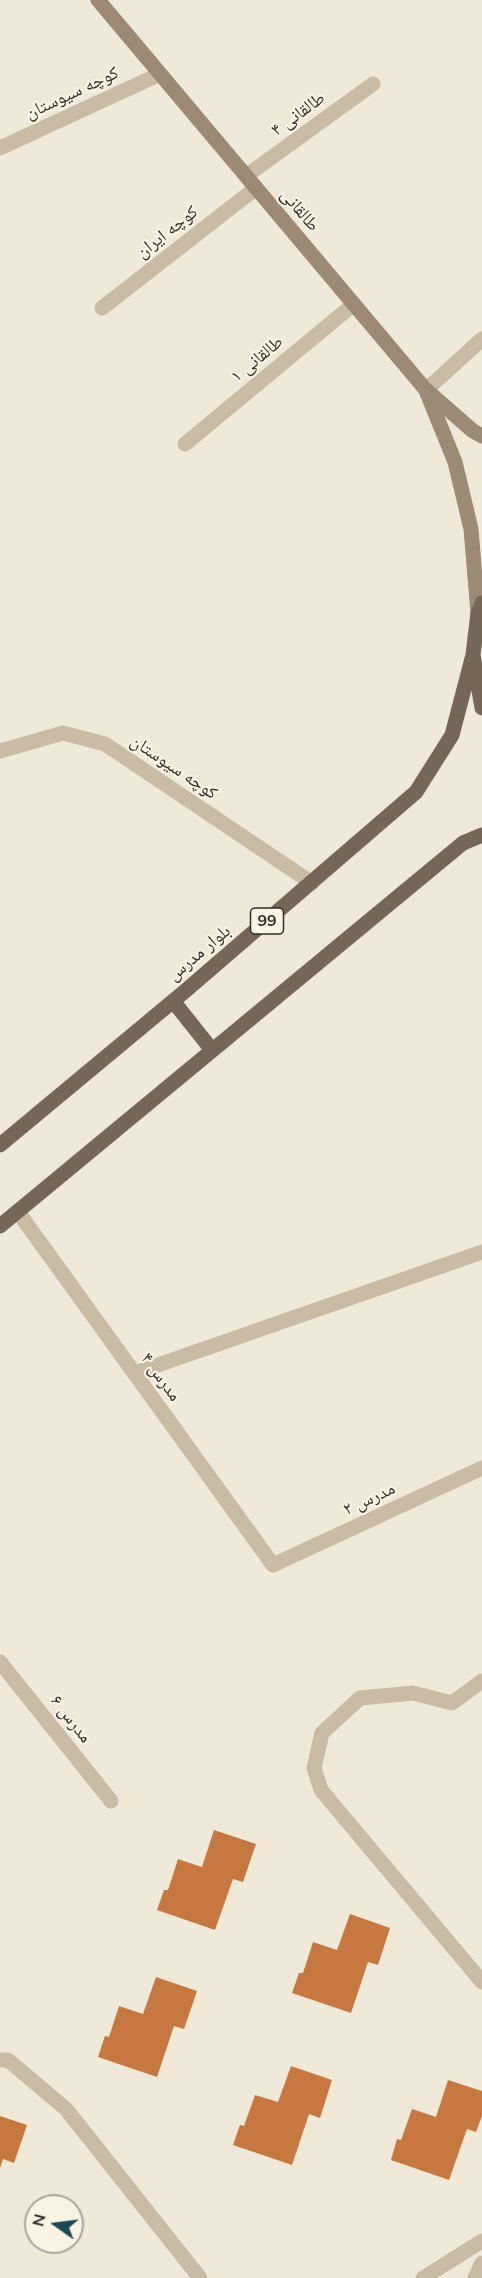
<!DOCTYPE html>
<meta charset="utf-8">
<style>
body{margin:0}
#map{position:relative;width:482px;height:2278px;overflow:hidden;background:#f1e9d8;font-family:Mulish,sans-serif}
canvas{display:block}
.north{position:absolute;left:24px;top:2194px;width:60px;height:60px;box-sizing:border-box;background:#f9f3e4;border:2px solid #aaa498;border-radius:50%;rotate:284deg;font-size:16px;font-weight:700;line-height:24px;text-align:center;color:#342d26}
.north::after{content:'';display:block;margin:auto;width:21px;height:27px;background:#1b4856;clip-path:polygon(50% 0,100% 100%,50% 72%,0 100%)}
</style>
<div id="map">
<canvas width="482" height="2278"></canvas>
<div class="north">N</div>
</div>
<script>
const c = document.querySelector('canvas').getContext('2d');
c.lineJoin = 'round';
function fill(path, color) { c.fillStyle = color; c.fill(path, 'evenodd'); }
const toPath = rows => new Path2D(rows.map(r => 'M' + r).join(''));
function trace(path, color, width, dash) { c.strokeStyle = color; c.lineWidth = width; c.lineCap = dash ? 'butt' : 'round'; c.setLineDash(dash || []); c.stroke(path); }
function drawText(font, color, halo, rows, align = 'center') {
  c.font = font + ' Mulish,"Noto Naskh Arabic",sans-serif'; c.lineWidth = 4.5; c.setLineDash([]); c.textBaseline = 'middle'; c.strokeStyle = halo; c.fillStyle = color; for (const [text, x, y, turn = 0] of rows) {
    c.save(); c.translate(x, y); c.rotate((+turn || 0) * Math.PI / 180); c.textAlign = isNaN(turn) ? turn : align; if (halo) c.strokeText(text, 0, 0); c.fillText(text, 0, 0); c.restore();
  }
}
fill(toPath([
 [214,1830,256,1844,243,1882,233,1879,215,1930,157,1910,164,1890,168,1890,178,1859,202,1867],
 [350,1914,390,1928,378,1965,368,1962,351,2013,292,1993,299,1973,303,1973,313,1942,337,1950],
 [156,1977,197,1991,184,2029,174,2026,157,2077,98,2057,105,2036,109,2037,119,2006,143,2014],
 [291,2066,332,2080,320,2118,309,2114,292,2165,233,2145,240,2125,244,2126,255,2095,278,2102],
 [448,2080,482,2091,482,2116,476,2132,467,2129,449,2180,391,2160,397,2139,401,2140,412,2109,436,2117],
 [0,2116,27,2125,14,2163,3,2159,0,2168]
]), '#c77740');
trace(toPath([
 [482,1681,452,1703,413,1693,360,1698,322,1733,314,1768,321,1790,482,1982],
 [0,2060,8,2060,66,2109,200,2278],
 [423,2278,482,2241],
 [475,2278,482,2263]
]), '#c9bba4', 15);
trace(toPath([
 [0,148,160,74],
 [246,176,373,84],
 [102,308,256,188],
 [426,390,482,339],
 [185,444,354,304],
 [0,751,63,733,105,744,312,883],
 [18,1212,273,1565,482,1468],
 [135,1373,482,1252],
 [0,1662,111,1801]
]), '#c9bba4', 15);
trace(toPath([
 [98,0,426,390,473,431,482,436],
 [427,393,455,462,471,529,478,613]
]), '#9c8a75', 15);
trace(toPath([
 [482,603,478,613,473,655,482,708],
 [173,1001,212,1050],
 [0,1145,184,992,416,792,452,735,473,655],
 [0,1226,463,843,482,835]
]), '#766656', 15);
for (const [x, y, w] of [
 [267,921,33]
]) { const box = new Path2D(); box.roundRect(x - w / 2, y - 13, w, 26, 4.5); c.fillStyle = '#f9f3e4'; c.fill(box); trace(box, '#342d26', 1.5); }
drawText('bold 16px', '#342d26', null, [
 ["99",267,921]
]);
drawText('18px', '#342d26', '#f9f3e4', [
 ["کوچه سیوستان",72,93,-25],
 ["طالقانی ۴",298,114,-36],
 ["طالقانی",300,210,50],
 ["کوچه ایران",167,232,-38],
 ["طالقانی ۱",257,359,-40],
 ["کوچه سیوستان",174,767,34],
 ["بلوار مدرس",199,953,-40],
 ["مدرس ۴",161,1377,54],
 ["مدرس ۲",369,1499,-25],
 ["مدرس ۶",71,1719,52]
]);
</script>
